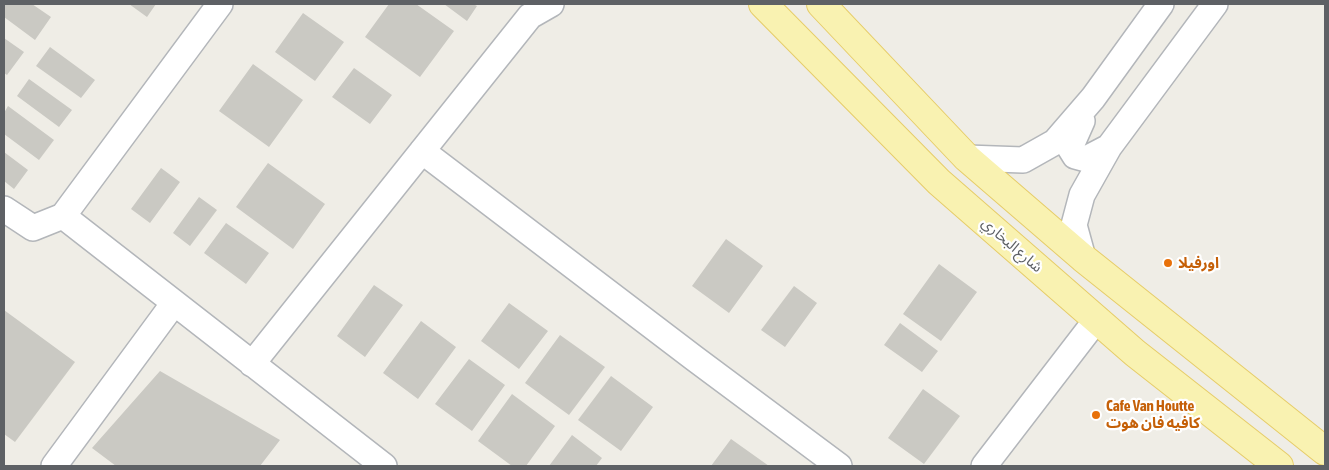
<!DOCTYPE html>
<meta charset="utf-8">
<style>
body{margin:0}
#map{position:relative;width:1329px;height:470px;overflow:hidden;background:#efede6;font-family:"Asap Condensed",sans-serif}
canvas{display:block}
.frame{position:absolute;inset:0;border:5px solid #5e6165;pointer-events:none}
</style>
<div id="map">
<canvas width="1329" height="470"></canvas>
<div class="frame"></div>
</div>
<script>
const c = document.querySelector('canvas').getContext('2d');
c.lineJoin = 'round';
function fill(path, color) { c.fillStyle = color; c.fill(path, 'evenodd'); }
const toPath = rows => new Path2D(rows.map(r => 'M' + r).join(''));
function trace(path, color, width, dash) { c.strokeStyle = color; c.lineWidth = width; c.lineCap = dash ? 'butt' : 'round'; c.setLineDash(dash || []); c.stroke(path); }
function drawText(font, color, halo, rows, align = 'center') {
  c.font = font + ' "Asap Condensed","Noto Sans Arabic",sans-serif'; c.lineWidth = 4.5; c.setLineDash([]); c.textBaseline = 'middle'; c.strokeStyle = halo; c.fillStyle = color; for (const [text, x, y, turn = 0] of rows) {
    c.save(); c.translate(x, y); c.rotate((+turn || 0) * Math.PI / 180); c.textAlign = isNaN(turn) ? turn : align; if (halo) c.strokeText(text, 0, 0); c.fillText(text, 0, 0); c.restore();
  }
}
fill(toPath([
 [4,4,32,4,51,17,35,40,4,17],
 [129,4,156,4,147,17],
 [389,4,416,4,454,31,420,77,365,37],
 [444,4,473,4,477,6,467,21],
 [303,13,344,42,315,81,275,52],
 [4,38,24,52,7,75,4,73],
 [50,47,95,80,81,98,36,66],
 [253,64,303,100,269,147,219,111],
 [354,68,392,95,370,124,332,97],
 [29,79,72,110,59,127,17,96],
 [8,106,54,140,39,160,4,134,4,113],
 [4,152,28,170,14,189,4,181],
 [268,163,325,204,293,249,236,207],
 [161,168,180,182,150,223,131,209],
 [199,197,217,210,190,246,173,233],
 [226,223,269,253,246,284,204,253],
 [726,239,763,266,729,313,692,286],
 [939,264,977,292,941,341,903,314],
 [374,285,403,305,365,357,337,336],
 [794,286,817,303,785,347,761,330],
 [509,303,548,331,519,369,481,341],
 [4,310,75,362,15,442,4,434],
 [421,321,456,347,418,399,383,373],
 [900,323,938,351,922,372,884,345],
 [560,335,605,367,569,415,525,383],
 [469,359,505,385,472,431,435,404],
 [160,371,280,440,260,466,116,466,92,448],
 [611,376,653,407,621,451,578,420],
 [923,389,960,416,924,464,888,438],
 [512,394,555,426,526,466,512,466,478,441],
 [572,435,602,458,596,466,549,466],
 [731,439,769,466,711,466]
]), '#cac9c3');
const minor = toPath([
 [1082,121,1070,148,1075,156,1086,159,1109,147],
 [422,151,694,358,839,466],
 [967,158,1023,160,1055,142,1093,98,1161,4],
 [4,209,33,228,63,216,384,466],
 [63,216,220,4],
 [1083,258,1074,225,1082,195,1109,147,1215,4],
 [252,364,530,16,551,4],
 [54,466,174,303],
 [984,466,1097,319]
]);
const major = toPath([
 [763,4,939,182,1135,353,1279,466],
 [821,4,967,158,1083,258,1325,451]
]);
trace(minor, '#b3b6ba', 28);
trace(major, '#e6cc68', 30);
trace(minor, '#fff', 25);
trace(major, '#f9f2b1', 28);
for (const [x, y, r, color] of [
 [1168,263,5,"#e8710a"],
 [1096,415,5,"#e8710a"]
]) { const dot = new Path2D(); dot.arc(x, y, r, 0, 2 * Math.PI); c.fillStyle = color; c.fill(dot); trace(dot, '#fff', 2); }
drawText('15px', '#5e6165', '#fff', [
 ["شارع البخاري",1012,245,41]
]);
drawText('bold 15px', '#c56008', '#fff', [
 ["اورفيلا",1178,263],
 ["Cafe Van Houtte",1106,406],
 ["كافيه فان هوت",1106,423]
], 'left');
</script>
